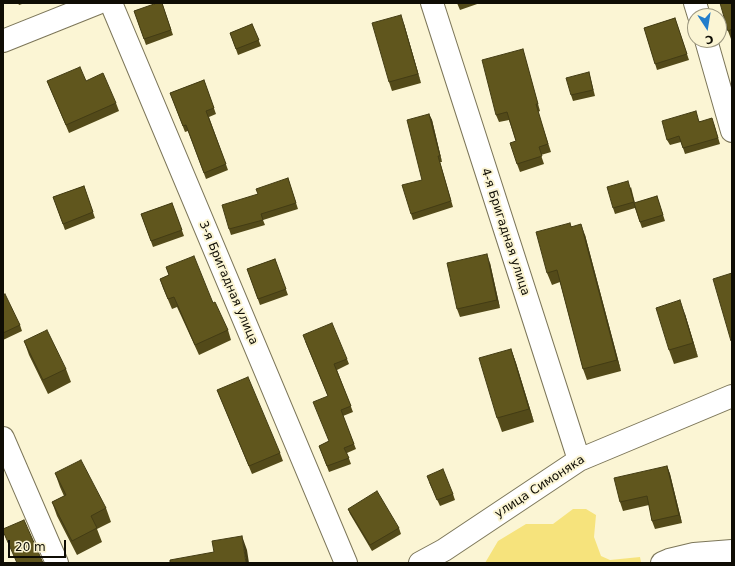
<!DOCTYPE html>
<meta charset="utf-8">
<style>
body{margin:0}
#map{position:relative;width:735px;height:566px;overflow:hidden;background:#fbf5d4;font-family:"DejaVu Sans",sans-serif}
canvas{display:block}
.frame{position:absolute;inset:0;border:4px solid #0f0d04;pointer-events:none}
.north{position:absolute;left:687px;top:8px;width:40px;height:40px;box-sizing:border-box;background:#fbf5d4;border:1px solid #9d9881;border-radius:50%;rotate:168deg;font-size:11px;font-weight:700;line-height:16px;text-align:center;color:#0f0d04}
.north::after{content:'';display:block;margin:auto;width:14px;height:18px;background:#237ecb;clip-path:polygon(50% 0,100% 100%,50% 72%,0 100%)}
.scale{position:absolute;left:8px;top:540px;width:58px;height:18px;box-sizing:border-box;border:2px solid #0f0d04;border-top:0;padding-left:5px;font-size:12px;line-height:14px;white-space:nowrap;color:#0f0d04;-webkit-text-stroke:3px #fbf5d4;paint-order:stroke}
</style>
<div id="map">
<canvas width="735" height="566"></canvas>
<div class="frame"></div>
<div class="north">С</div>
<div class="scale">20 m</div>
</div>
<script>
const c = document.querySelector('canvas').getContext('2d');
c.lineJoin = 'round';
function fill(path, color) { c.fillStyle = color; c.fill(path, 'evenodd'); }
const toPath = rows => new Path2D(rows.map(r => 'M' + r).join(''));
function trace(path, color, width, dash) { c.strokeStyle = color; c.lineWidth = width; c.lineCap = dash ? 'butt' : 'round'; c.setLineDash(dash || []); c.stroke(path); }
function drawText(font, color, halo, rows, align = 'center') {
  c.font = font + ' "DejaVu Sans",sans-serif'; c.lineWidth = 4; c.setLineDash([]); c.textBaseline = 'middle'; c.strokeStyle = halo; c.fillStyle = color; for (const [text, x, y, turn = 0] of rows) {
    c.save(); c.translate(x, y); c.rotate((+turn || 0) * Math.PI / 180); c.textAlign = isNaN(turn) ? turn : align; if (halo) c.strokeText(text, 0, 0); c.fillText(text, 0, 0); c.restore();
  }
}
fill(toPath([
 [573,509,586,509,596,515,594,537,601,556,610,560,640,557,641,562,485,563,498,541,526,524,553,524]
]), '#f6e37c');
const minor = toPath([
 [111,3,346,563],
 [432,3,579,460],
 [695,3,699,16],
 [706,40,732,131],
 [3,41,98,3],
 [3,438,57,563],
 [420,563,444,550,579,460,732,396],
 [662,563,669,560,694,554,732,551]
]);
trace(minor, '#7c7659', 24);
trace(minor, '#fff', 22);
fill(toPath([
 [18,3,25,3,19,5],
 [162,3,173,35,146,45,134,11],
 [457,3,480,3,460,10],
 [732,3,732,39,731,39,728,31],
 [675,18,689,60,657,70,644,28],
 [252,24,261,46,238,55,230,33],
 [404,24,421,83,392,91,389,82],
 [523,49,525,57,540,111,538,112,551,152,541,155,544,164,520,172,517,164,516,141,509,120,499,122,496,115],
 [589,72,595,96,573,101,571,95],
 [204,80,216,114,209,117,228,170,206,179,188,131,185,132,170,93],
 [47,81,86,81,116,103,119,111,69,133],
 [429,114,432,120,442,162,440,162,453,207,413,220,411,214,422,180],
 [700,121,714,124,720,144,685,154,681,142,670,145,667,140],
 [288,178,298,209,263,220,265,225,231,235,229,229,258,194],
 [84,186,95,218,65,230,53,197],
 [631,187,635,203,657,196,665,221,642,228,635,208,615,214,613,208],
 [172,203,184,236,153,247,141,214],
 [571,226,585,235,621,371,587,380,583,369,560,282,552,285,547,273],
 [275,259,288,295,260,305,247,269],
 [490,263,500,308,460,317,457,309],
 [166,267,213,303,228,330,231,340,199,355,177,307,172,309,163,288,160,279,169,275],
 [3,295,20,325,22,331,3,340],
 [685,314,698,357,674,364,669,350],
 [24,341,66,369,71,382,48,394,29,355],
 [305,341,347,359,349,364,337,370,353,412,343,416,356,449,347,453,351,464,329,472,319,446,329,441,328,396],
 [511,349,516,363,534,422,502,432,497,418],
 [217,390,280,453,283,461,252,474],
 [667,466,670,474,682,523,655,529,652,521,649,505,623,511,620,502],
 [55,473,106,508,111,522,97,529,102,542,77,555,57,516,52,502,64,496,60,487],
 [429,482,453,494,455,500,440,506],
 [348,509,399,528,401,534,372,551,350,514]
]), '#534a19');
fill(toPath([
 [401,15,404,24,421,83,418,74],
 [429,114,432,120,442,162,440,156],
 [581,224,585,235,621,371,617,360],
 [487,254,490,263,500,308,497,300],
 [680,300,685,314,698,357,693,343],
 [511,349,516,363,534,422,529,409],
 [667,466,670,474,682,523,679,515],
 [242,536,247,550,249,563,246,563]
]), '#433c14');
const building = toPath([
 [157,3,162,3,171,30,144,39,134,11,157,3],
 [720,3,732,3,732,29,728,31,720,3],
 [401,15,418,74,389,82,372,23,401,15],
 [675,18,687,54,655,64,644,28,675,18],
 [252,24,259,40,236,49,230,33,252,24],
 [523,49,538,104,536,104,548,144,539,147,542,156,517,164,510,143,516,141,507,112,496,115,482,60,523,49],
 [80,67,86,81,103,73,116,103,66,125,47,81,80,67],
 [589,72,593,90,571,95,566,78,589,72],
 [204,80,214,108,206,111,226,164,204,173,186,125,183,126,170,93,204,80],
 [696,111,699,122,712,118,718,138,683,148,679,136,667,140,662,121,696,111],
 [429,114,440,156,438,156,451,201,411,214,402,185,422,180,407,120,429,114],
 [288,178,296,203,261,214,263,220,229,229,222,205,258,194,256,189,288,178],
 [628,181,634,202,613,208,607,187,628,181],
 [84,186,93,212,63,224,53,197,84,186],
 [657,196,663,215,640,222,634,203,657,196],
 [172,203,182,230,151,241,141,214,172,203],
 [570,223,571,227,581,224,617,360,583,369,557,270,547,273,536,232,570,223],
 [487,254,497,300,457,309,447,263,487,254],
 [194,256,213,303,215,302,228,330,195,345,174,297,168,299,160,279,169,275,166,267,194,256],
 [275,259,286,289,258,299,247,269,275,259],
 [732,273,732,341,731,341,713,279,732,273],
 [5,294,20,325,3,333,3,295,5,294],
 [680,300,693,343,669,350,656,308,680,300],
 [332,323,347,359,334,364,351,406,341,410,354,444,344,448,349,458,327,466,319,446,329,441,313,402,328,396,303,335,332,323],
 [47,330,66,369,43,380,24,341,47,330],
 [511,349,529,409,497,418,479,358,511,349],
 [248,377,280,453,249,466,217,390,248,377],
 [81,460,106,508,91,516,97,528,72,541,52,502,66,495,55,473,81,460],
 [667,466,679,515,652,521,647,496,620,502,614,478,667,466],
 [443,469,453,494,437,500,427,476,443,469],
 [377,491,399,528,370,545,348,509,377,491],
 [24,520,43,563,17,563,3,531,3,529,24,520],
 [242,536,246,563,170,563,170,560,214,552,212,541,242,536]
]);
fill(building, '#60561d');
trace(building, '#433c14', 1);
drawText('12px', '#0f0d04', '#fbf5d4', [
 ["4-я Бригадная улица",505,232,72],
 ["3-я Бригадная улица",228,283,67],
 ["улица Симоняка",540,487,-33]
]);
</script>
